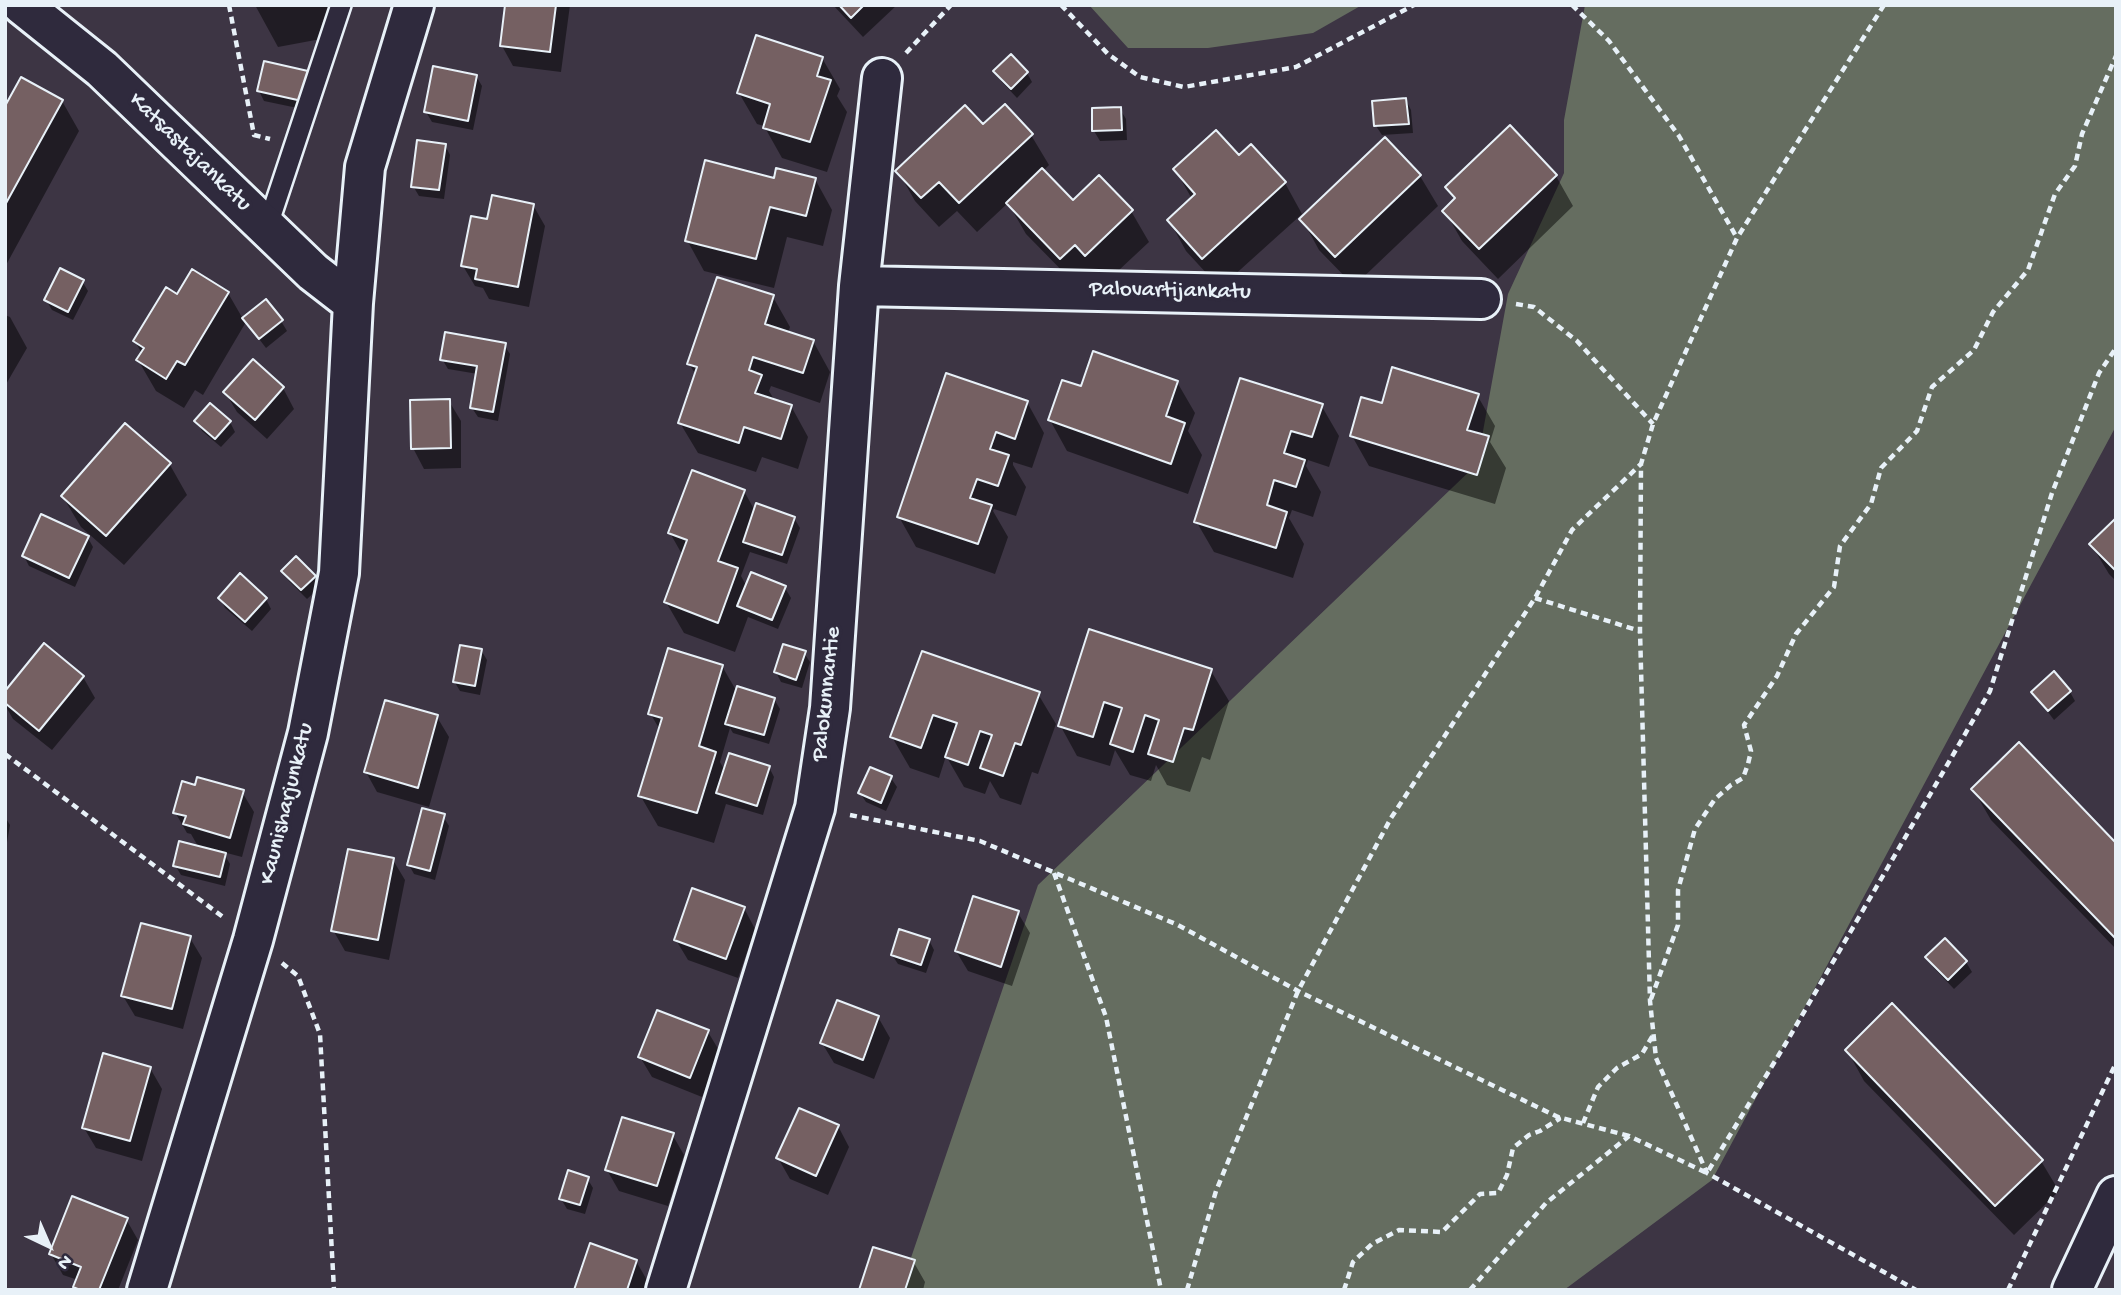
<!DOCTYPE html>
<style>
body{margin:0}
#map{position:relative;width:2121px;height:1295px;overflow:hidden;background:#3d3544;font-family:"Gochi Hand",sans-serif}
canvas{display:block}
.frame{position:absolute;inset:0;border:7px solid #e8f1f8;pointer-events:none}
.north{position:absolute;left:14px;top:1211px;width:70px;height:70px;-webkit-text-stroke:5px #2f2a3d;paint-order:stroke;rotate:136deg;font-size:19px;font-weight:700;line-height:28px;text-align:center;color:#e8f1f8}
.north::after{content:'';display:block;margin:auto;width:24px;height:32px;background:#e8f1f8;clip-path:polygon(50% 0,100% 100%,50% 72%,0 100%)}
</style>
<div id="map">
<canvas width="2121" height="1295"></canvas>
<div class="frame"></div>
<div class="north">N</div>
</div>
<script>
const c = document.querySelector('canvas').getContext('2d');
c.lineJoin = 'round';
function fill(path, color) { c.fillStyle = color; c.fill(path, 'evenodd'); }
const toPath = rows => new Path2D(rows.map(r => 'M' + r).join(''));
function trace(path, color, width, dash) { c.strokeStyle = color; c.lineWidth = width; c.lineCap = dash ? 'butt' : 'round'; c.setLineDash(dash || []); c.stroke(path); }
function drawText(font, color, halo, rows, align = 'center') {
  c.font = font + ' "Gochi Hand",sans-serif'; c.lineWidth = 7; c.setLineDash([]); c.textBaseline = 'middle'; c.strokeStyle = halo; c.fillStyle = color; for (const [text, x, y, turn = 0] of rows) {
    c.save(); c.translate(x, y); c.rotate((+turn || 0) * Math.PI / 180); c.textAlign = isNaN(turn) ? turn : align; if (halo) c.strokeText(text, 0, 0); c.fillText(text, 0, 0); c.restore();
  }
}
fill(toPath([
 [1089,5,1362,5,1313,33,1208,48,1128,48],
 [1585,5,2116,5,2116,426,1712,1180,1564,1290,900,1290,1038,885,1477,464,1508,294,1564,173,1564,120]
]), '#656d60');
fill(toPath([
 [255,5,331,5,337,36,278,47],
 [507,5,570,5,561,72,513,66,502,46],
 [833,5,897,5,863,37],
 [822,58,840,89,837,96,847,112,827,172,782,158,764,126,757,124,739,93],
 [995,71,1027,73,1032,82,1017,98,1001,81],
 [307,73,313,83,307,110,264,101,259,91],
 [476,76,482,86,473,130,432,122,426,112],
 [1406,100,1411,110,1413,133,1382,135,1376,126],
 [62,101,79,131,5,267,5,110],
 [1120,109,1126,119,1127,140,1100,141,1094,131,1094,110],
 [983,127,1031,135,1049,165,1043,171,1073,203,1131,211,1149,242,1103,285,1079,288,1026,234,1008,203,977,232,957,211,939,227,915,201,898,171],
 [1385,139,1420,176,1438,206,1354,286,1319,250,1302,219],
 [445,145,450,155,444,199,419,196,413,186],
 [1251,146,1285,183,1302,214,1220,288,1186,251,1169,220,1192,199,1175,169,1239,158],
 [1556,176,1573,206,1498,279,1462,241,1445,211,1455,201,1447,188],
 [815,179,832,210,823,246,787,237,774,288,704,271,687,240,775,180],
 [533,205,545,226,529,307,489,299,483,288,475,286,463,266,489,221],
 [82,281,88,291,73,320,52,310,46,300],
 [228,293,243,319,281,321,287,331,266,348,246,322,203,395,195,390,184,408,156,391,138,360,142,354,135,341,178,296],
 [773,297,790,327,788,333,813,341,830,372,820,403,771,386,769,391,775,401,791,406,808,437,798,469,762,457,756,472,698,453,680,423,696,375,689,364],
 [5,315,10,317,27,348,5,386],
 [504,345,510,354,498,421,478,417,472,408,478,374,448,369,442,359],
 [1241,380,1321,405,1339,436,1329,467,1308,460,1306,466,1321,492,1313,517,1292,510,1289,518,1304,544,1293,578,1214,552,1196,521],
 [1177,382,1195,413,1188,431,1202,455,1188,494,1067,451,1050,420,1082,388],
 [283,388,294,409,267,439,237,412,225,392],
 [1477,395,1495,426,1490,442,1506,468,1495,504,1369,466,1352,436,1383,406],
 [449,401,461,421,461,468,424,469,413,448],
 [1027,402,1044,433,1032,468,1013,462,1013,465,1026,487,1016,516,994,509,993,511,1008,537,995,574,916,547,899,517],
 [197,421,230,422,235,432,221,447,202,431],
 [170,465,187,495,124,565,81,527,63,497],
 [744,491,755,511,794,518,800,528,787,564,750,552,741,576,747,587,785,588,791,598,778,629,748,617,735,652,684,633,666,602,683,556,670,533],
 [2116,520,2116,581,2109,574,2091,544],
 [88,538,93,547,75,587,29,566,24,556],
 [283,571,314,577,320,587,307,599,289,581],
 [220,598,266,599,271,609,252,631,225,608],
 [1090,631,1211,671,1229,701,1210,760,1202,757,1190,792,1167,785,1156,765,1151,781,1130,775,1115,750,1110,766,1077,756,1060,725],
 [481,650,487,660,480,695,460,691,454,681],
 [804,653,810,662,802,688,781,682,776,672],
 [923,653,1038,694,1056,724,1038,774,1032,772,1021,805,1000,798,990,781,985,794,964,787,946,756,939,778,910,768,892,737],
 [722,666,737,692,774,699,780,709,769,744,733,733,730,728,720,762,725,771,769,767,774,777,763,815,726,804,714,843,658,826,640,795,660,730,650,713],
 [83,677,95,698,52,750,13,719,5,705,5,694],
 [2033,692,2070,692,2075,701,2054,720],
 [437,717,449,737,429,807,377,792,366,772],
 [891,778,897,787,886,811,866,802,860,793],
 [196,787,242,792,254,812,242,857,223,852,230,864,225,886,181,875,175,865,199,848,191,834,187,833,175,812],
 [1973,789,2116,846,2116,949,1991,820],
 [443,816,449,826,435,880,414,874,409,865],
 [5,817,10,825,5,854],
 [393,860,405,880,389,960,345,951,333,930],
 [744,908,755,929,738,978,688,960,676,940],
 [1018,913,1030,933,1012,986,968,971,956,951],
 [190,938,202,958,183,1029,135,1016,123,996],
 [929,940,934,950,926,973,898,964,892,955],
 [1945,941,1966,962,1972,972,1954,989,1933,967,1928,957],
 [878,1017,890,1038,874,1079,834,1063,822,1043],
 [708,1032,720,1052,702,1097,652,1077,640,1057],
 [1847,1050,2041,1161,2059,1191,2014,1235,1864,1081],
 [150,1068,162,1089,142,1161,96,1148,84,1128],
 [838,1126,849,1147,828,1195,790,1179,778,1158],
 [672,1134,684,1155,668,1206,619,1191,607,1170],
 [587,1178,593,1188,585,1214,567,1209,561,1199],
 [126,1219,138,1240,118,1290,77,1290,75,1287,78,1280,63,1275,51,1254],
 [636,1261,648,1282,645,1290,576,1290],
 [913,1261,925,1282,923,1290,861,1290]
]), '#0007');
const building = toPath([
 [505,5,556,5,550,52,500,46,505,5],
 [839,5,864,5,851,18,839,5],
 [756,35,823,57,817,76,831,80,810,142,763,128,770,104,737,93,756,35],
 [1011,54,1028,72,1011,89,993,71,1011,54],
 [264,61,308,71,302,101,257,91,264,61],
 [433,66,477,75,468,121,424,112,433,66],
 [21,77,63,100,5,205,5,106,21,77],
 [1406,98,1409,124,1374,126,1372,101,1406,98],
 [1005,104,1033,134,959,203,939,182,921,198,895,171,965,105,983,124,1005,104],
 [1121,107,1122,130,1092,131,1092,108,1121,107],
 [1510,125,1557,175,1479,249,1442,211,1455,198,1445,187,1510,125],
 [1216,130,1239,155,1251,144,1286,182,1202,259,1167,220,1195,194,1173,169,1216,130],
 [1385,137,1421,175,1335,257,1299,219,1385,137],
 [417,140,446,144,439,190,411,187,417,140],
 [705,160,774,178,776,168,816,178,806,216,770,207,756,259,685,241,705,160],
 [1042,168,1073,200,1099,175,1133,210,1085,256,1075,245,1060,259,1006,203,1042,168],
 [492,195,534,204,518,287,475,279,477,269,461,266,471,216,487,219,492,195],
 [60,268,84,280,68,312,44,300,60,268],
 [192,269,229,292,185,365,177,361,166,379,136,360,144,348,133,341,166,287,177,294,192,269],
 [717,277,774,295,765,324,814,340,803,373,753,357,749,370,762,375,755,393,792,405,781,439,744,427,739,443,678,423,697,367,687,364,717,277],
 [266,299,283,320,259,339,242,318,266,299],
 [445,332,506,343,493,412,470,408,477,366,440,360,445,332],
 [1093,351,1178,381,1166,416,1185,423,1171,464,1048,420,1062,380,1081,386,1093,351],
 [253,359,284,387,255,420,223,392,253,359],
 [1392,367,1479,394,1467,430,1489,436,1477,475,1350,436,1361,397,1382,403,1392,367],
 [946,373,1028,401,1015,439,996,432,990,449,1009,455,998,486,977,479,970,498,992,505,978,544,897,517,946,373],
 [1240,378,1323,404,1312,437,1291,431,1284,453,1305,460,1296,487,1274,480,1267,505,1287,512,1276,548,1194,522,1240,378],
 [450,399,451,448,411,449,410,400,450,399],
 [210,403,231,421,215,439,194,421,210,403],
 [125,423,171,463,106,536,61,496,125,423],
 [692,470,745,490,718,561,738,568,718,623,664,602,687,540,668,533,692,470],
 [756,503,795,517,782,555,743,542,756,503],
 [41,514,89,536,69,578,22,556,41,514],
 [2116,518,2116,571,2089,544,2116,518],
 [296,556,316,576,301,590,281,571,296,556],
 [751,572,786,586,772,620,737,606,751,572],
 [240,573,267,598,245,622,218,598,240,573],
 [1089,629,1212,669,1193,730,1184,728,1173,762,1148,754,1159,720,1145,715,1133,752,1110,744,1122,708,1104,702,1093,737,1058,726,1089,629],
 [44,643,84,676,39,731,5,703,5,691,44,643],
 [783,644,806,651,796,680,774,672,783,644],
 [460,645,482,649,475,686,453,682,460,645],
 [668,648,723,665,699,746,716,752,697,813,638,796,662,718,648,714,668,648],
 [922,651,1040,692,1021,745,1015,743,1003,776,980,768,992,735,980,731,968,765,945,757,957,723,933,715,921,748,890,737,922,651],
 [2054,671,2071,691,2048,711,2031,692,2054,671],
 [737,686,775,698,764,735,725,724,737,686],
 [385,700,438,715,418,788,364,772,385,700],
 [2019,742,2116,843,2116,939,1971,789,2019,742],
 [729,753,770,766,757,806,716,793,729,753],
 [870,767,892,776,881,803,858,793,870,767],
 [197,777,244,790,230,838,183,824,186,816,173,813,182,781,195,785,197,777],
 [422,808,445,814,430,871,407,865,422,808],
 [179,841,226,853,220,877,173,866,179,841],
 [348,849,394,858,378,940,331,931,348,849],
 [692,888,745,907,726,959,674,940,692,888],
 [973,896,1019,911,1001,967,955,951,973,896],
 [141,923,191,936,172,1009,121,996,141,923],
 [899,929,930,939,921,965,891,955,899,929],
 [1945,938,1967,961,1948,980,1925,957,1945,938],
 [837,1000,879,1016,863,1060,820,1043,837,1000],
 [1892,1003,2043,1160,1995,1206,1845,1050,1892,1003],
 [657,1010,709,1030,690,1078,638,1057,657,1010],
 [103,1053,151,1067,130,1141,82,1128,103,1053],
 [799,1108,839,1125,816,1176,776,1158,799,1108],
 [622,1117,674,1133,657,1186,605,1170,622,1117],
 [568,1170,589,1177,580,1205,559,1199,568,1170],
 [72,1196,128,1218,99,1290,80,1290,73,1287,81,1267,49,1254,72,1196],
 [590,1243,637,1260,627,1290,574,1290,590,1243],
 [873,1247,915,1260,905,1290,859,1290,873,1247]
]);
fill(building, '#756062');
trace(building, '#e8f1f8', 2);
const lane = toPath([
 [267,228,341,5]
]);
const street = toPath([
 [22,5,102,69,313,272,353,303],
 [859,286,1481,299],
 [147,1290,253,940,308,733,339,573,353,303,365,167,414,5],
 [666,1290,815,808,830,708,859,286,882,78],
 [2072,1290,2116,1196]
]);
trace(lane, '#e8f1f8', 24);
trace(street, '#e8f1f8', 44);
trace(toPath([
 [229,5,254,135,270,139],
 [1061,5,1108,54,1140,77,1184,87,1296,67,1414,5],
 [1572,5,1609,41,1679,136,1737,238],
 [1884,5,1737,238,1653,424,1641,464,1640,631,1650,1001,1656,1058,1707,1173,1916,1290],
 [906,53,951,5],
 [1516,304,1534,307,1577,341,1653,424],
 [1535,598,1640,631],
 [5,754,223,917],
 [850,815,980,841,1178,925,1298,991,1558,1117,1629,1136],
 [1054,873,1106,1017,1161,1290],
 [282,963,298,976,320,1034,334,1290],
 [1651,999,1678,925,1678,890,1695,829,1715,799,1731,785,1743,778,1748,764,1751,751,1744,725,1777,676,1796,634,1834,587,1840,546,1871,504,1881,468,1917,431,1932,387,1974,350,1993,312,2028,270,2055,194,2075,166,2082,134,2116,56],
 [1583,1123,1598,1087,1617,1068,1642,1054,1653,1035],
 [1187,1290,1216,1191,1298,991,1391,818,1535,598,1572,530,1641,464],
 [1344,1290,1353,1262,1372,1244,1399,1230,1442,1232,1480,1194,1498,1193,1507,1175,1513,1148,1529,1135,1540,1131,1559,1119,1558,1117],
 [1470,1290,1546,1203,1629,1136,1707,1173,1786,1043,1990,691,2052,493,2099,373,2116,348],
 [2008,1290,2116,1063]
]), '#e8f1f8', 4.5, [7, 5]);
trace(lane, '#2f2a3d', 19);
trace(street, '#2f2a3d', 38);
drawText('23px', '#e8f1f8', '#2f2a3d', [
 ["Katsastajankatu",189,153,44],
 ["Palovartijankatu",1170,292,1],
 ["Palokunnantie",828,694,-84],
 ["Kaunisharjunkatu",288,804,-76]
]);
</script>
